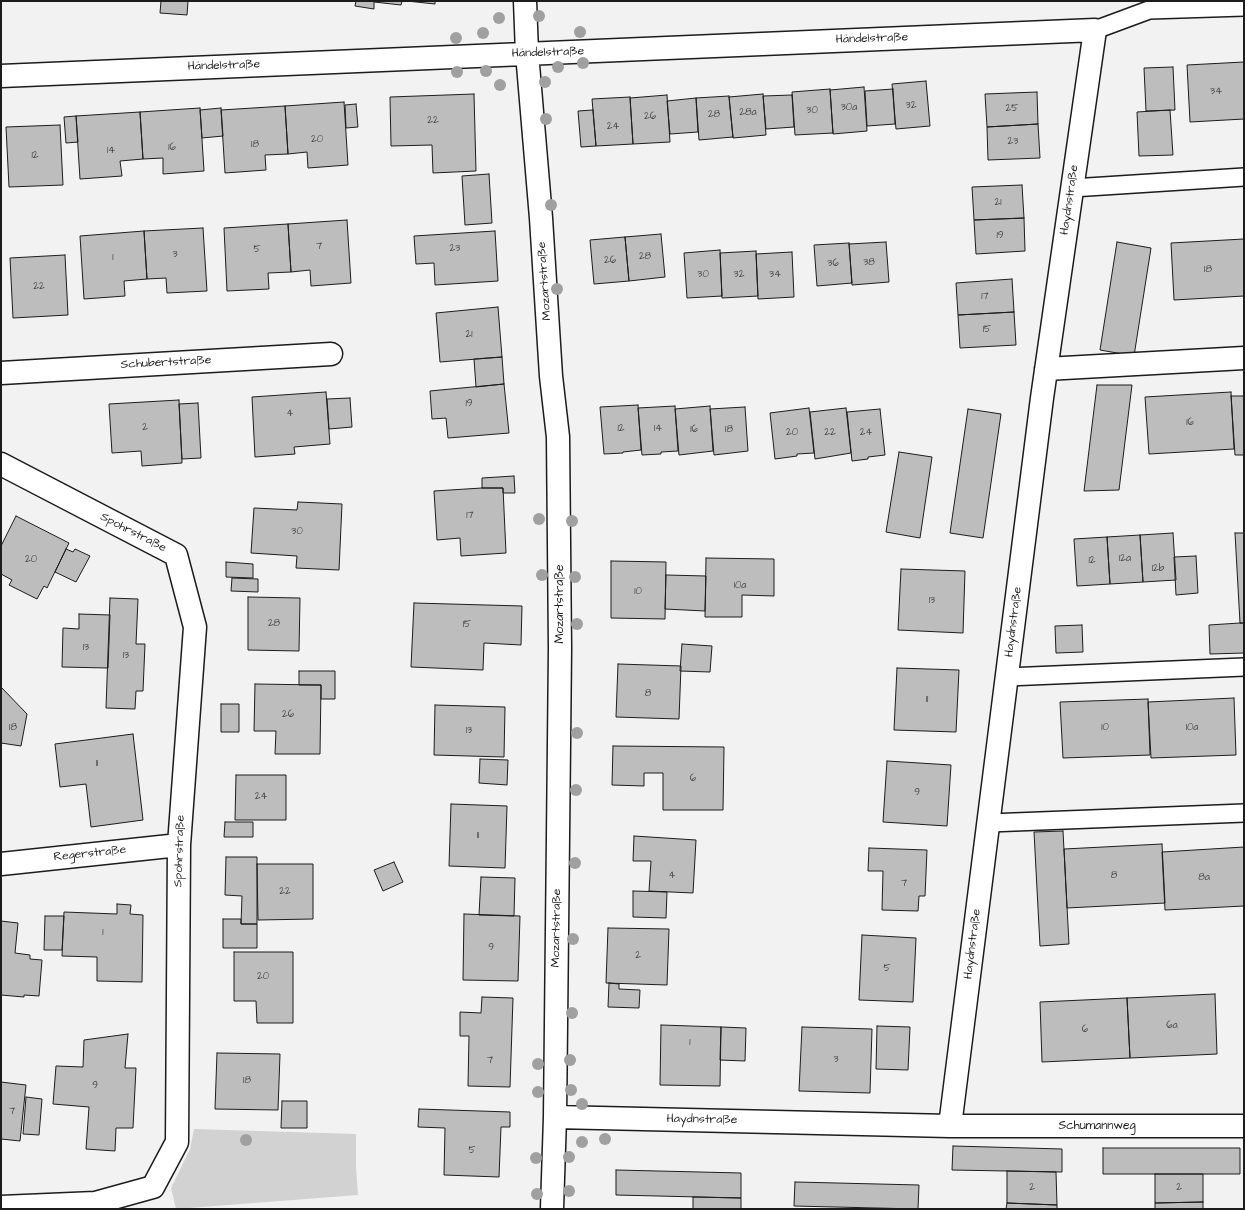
<!DOCTYPE html>
<meta charset="utf-8">
<style>
body{margin:0}
#map{position:relative;width:1245px;height:1210px;overflow:hidden;background:#f2f2f2;font-family:"Architects Daughter",sans-serif}
canvas{display:block}
.frame{position:absolute;inset:0;border:2px solid #1c1c1c;pointer-events:none}
</style>
<div id="map">
<canvas width="1245" height="1210"></canvas>
<div class="frame"></div>
</div>
<script>
const c = document.querySelector('canvas').getContext('2d');
c.lineJoin = 'round';
function fill(path, color) { c.fillStyle = color; c.fill(path, 'evenodd'); }
const toPath = rows => new Path2D(rows.map(r => 'M' + r).join(''));
function trace(path, color, width, dash) { c.strokeStyle = color; c.lineWidth = width; c.lineCap = dash ? 'butt' : 'round'; c.setLineDash(dash || []); c.stroke(path); }
function drawText(font, color, halo, rows, align = 'center') {
  c.font = font + ' "Architects Daughter",sans-serif'; c.lineWidth = 4; c.setLineDash([]); c.textBaseline = 'middle'; c.strokeStyle = halo; c.fillStyle = color; for (const [text, x, y, turn = 0] of rows) {
    c.save(); c.translate(x, y); c.rotate((+turn || 0) * Math.PI / 180); c.textAlign = isNaN(turn) ? turn : align; if (halo) c.strokeText(text, 0, 0); c.fillText(text, 0, 0); c.restore();
  }
}
fill(toPath([
 [194,1129,356,1134,356,1167,358,1195,176,1209,171,1188,190,1149]
]), '#d2d2d2');
const building = toPath([
 [161,1,188,1,187,15,160,13,161,1],
 [356,1,402,1,401,5,374,2,374,9,355,6,356,1],
 [407,1,435,1,435,4,407,1],
 [1244,62,1244,119,1190,122,1187,65,1244,62],
 [1173,67,1175,110,1146,111,1144,68,1173,67],
 [926,81,930,126,896,129,892,84,926,81],
 [864,87,867,131,833,134,830,90,864,87],
 [830,89,833,133,795,135,792,92,830,89],
 [893,89,895,124,867,126,865,91,893,89],
 [1037,92,1038,124,987,127,985,94,1037,92],
 [474,94,476,171,433,173,432,145,391,146,390,97,474,94],
 [763,94,766,135,733,138,729,97,763,94],
 [667,95,670,142,633,144,630,98,667,95],
 [792,95,794,127,766,129,763,96,792,95],
 [729,96,733,137,699,140,696,98,729,96],
 [630,97,633,144,596,146,592,99,630,97],
 [696,98,698,132,670,134,667,101,696,98],
 [344,102,348,165,308,168,307,152,288,154,285,106,344,102],
 [356,104,358,127,346,128,345,105,356,104],
 [285,106,288,154,265,155,266,170,225,173,221,110,285,106],
 [200,108,204,171,163,174,163,158,143,159,140,112,200,108],
 [221,108,223,136,202,138,200,110,221,108],
 [593,110,596,146,581,147,578,111,593,110],
 [1170,110,1173,155,1139,156,1137,112,1170,110],
 [140,112,143,159,120,161,122,176,80,179,76,116,140,112],
 [76,116,78,142,66,143,64,117,76,116],
 [1038,124,1040,158,988,160,987,127,1038,124],
 [60,125,63,185,9,187,6,127,60,125],
 [489,174,492,223,465,225,462,176,489,174],
 [1022,185,1024,218,974,220,972,187,1022,185],
 [1024,218,1025,251,976,254,974,220,1024,218],
 [347,220,351,283,311,286,310,270,291,272,288,224,347,220],
 [288,224,291,272,268,273,269,289,227,291,224,228,288,224],
 [203,228,207,291,167,293,166,278,147,279,144,231,203,228],
 [144,231,147,279,124,281,125,296,84,299,80,236,144,231],
 [495,231,498,281,435,285,434,263,416,264,414,236,495,231],
 [661,234,665,277,629,281,625,237,661,234],
 [625,237,629,281,594,284,590,240,625,237],
 [1244,239,1244,296,1174,300,1171,243,1244,239],
 [886,242,889,282,852,285,849,244,886,242],
 [1117,242,1151,248,1134,356,1100,350,1117,242],
 [849,243,852,283,817,286,814,245,849,243],
 [720,250,722,296,687,298,684,253,720,250],
 [756,251,758,296,722,298,720,253,756,251],
 [792,252,794,297,758,299,756,254,792,252],
 [65,255,68,315,13,318,10,258,65,255],
 [1012,279,1014,312,958,315,956,283,1012,279],
 [498,307,502,357,440,362,436,313,498,307],
 [1014,312,1016,345,960,348,958,315,1014,312],
 [502,357,504,384,476,387,474,359,502,357],
 [504,384,509,433,448,438,446,418,432,419,430,391,504,384],
 [1097,385,1132,385,1119,490,1084,491,1097,385],
 [326,392,330,444,294,447,295,454,255,457,252,397,326,392],
 [1231,392,1234,449,1149,454,1145,397,1231,392],
 [1231,396,1244,396,1244,455,1235,455,1231,396],
 [350,398,352,427,329,429,327,399,350,398],
 [179,400,182,463,142,466,141,451,112,453,109,404,179,400],
 [198,403,201,458,182,459,179,404,198,403],
 [638,405,641,450,623,452,623,453,604,454,600,407,638,405],
 [675,406,678,451,661,452,661,454,642,455,638,408,675,406],
 [710,406,713,451,679,455,675,409,710,406],
 [745,407,748,451,714,455,710,409,745,407],
 [809,408,814,453,797,454,797,456,775,459,770,413,809,408],
 [846,408,851,453,815,459,810,412,846,408],
 [880,409,885,455,868,457,868,459,852,461,847,412,880,409],
 [968,409,1001,414,983,538,950,533,968,409],
 [899,452,932,457,920,538,886,532,899,452],
 [514,476,515,493,503,493,503,488,482,488,482,478,514,476],
 [482,488,503,488,506,553,461,556,460,538,437,540,434,491,482,488],
 [298,502,342,504,339,570,296,568,297,556,251,553,254,508,297,510,298,502],
 [16,516,69,543,47,588,44,586,37,599,9,585,12,580,1,574,1,546,16,516],
 [1173,533,1176,580,1143,582,1140,535,1173,533],
 [1235,533,1244,533,1244,623,1240,623,1235,533],
 [1140,535,1143,582,1110,584,1107,537,1140,535],
 [1107,537,1110,584,1077,586,1074,539,1107,537],
 [66,549,73,552,75,549,90,556,76,582,55,572,66,549],
 [1196,556,1198,593,1176,595,1174,557,1196,556],
 [706,558,774,559,774,596,742,595,742,617,705,617,706,558],
 [611,561,666,562,665,619,611,618,611,561],
 [226,562,253,564,253,578,226,577,226,562],
 [901,569,965,571,963,633,898,630,901,569],
 [666,575,706,576,705,611,665,609,666,575],
 [232,578,258,579,258,592,231,591,232,578],
 [248,597,300,598,299,651,248,650,248,597],
 [110,598,138,599,136,644,145,644,143,691,136,691,135,709,106,708,110,598],
 [414,603,522,606,521,645,484,643,483,670,411,667,414,603],
 [79,614,110,615,108,668,62,667,63,628,79,629,79,614],
 [1240,623,1244,623,1244,653,1210,654,1209,625,1240,623],
 [1082,625,1083,652,1056,653,1055,626,1082,625],
 [682,644,712,646,710,672,680,671,682,644],
 [618,664,681,666,679,719,616,717,618,664],
 [897,668,959,670,956,732,894,730,897,668],
 [299,671,335,671,335,699,321,699,321,685,299,685,299,671],
 [255,684,321,685,320,754,275,754,276,731,254,731,255,684],
 [1,687,27,714,21,746,1,743,1,687],
 [1234,698,1236,755,1151,758,1148,702,1234,698],
 [1148,699,1150,755,1063,758,1060,702,1148,699],
 [221,704,239,704,239,732,221,732,221,704],
 [435,705,505,707,504,757,434,755,435,705],
 [133,734,143,820,91,827,86,784,60,787,55,744,133,734],
 [613,746,724,747,723,810,663,810,663,773,644,773,644,786,612,785,613,746],
 [480,759,508,760,507,785,479,783,480,759],
 [887,761,951,765,947,826,883,822,887,761],
 [236,775,286,775,286,820,235,820,236,775],
 [451,804,507,806,505,868,449,866,451,804],
 [225,822,253,822,253,837,224,837,225,822],
 [1063,831,1069,944,1040,946,1034,832,1063,831],
 [634,836,696,840,693,893,649,891,651,861,633,861,634,836],
 [1162,844,1165,903,1067,908,1064,849,1162,844],
 [1244,847,1244,906,1165,910,1162,852,1244,847],
 [869,848,927,850,925,896,919,896,918,911,882,910,883,871,868,871,869,848],
 [226,857,257,857,257,924,241,924,242,896,225,895,226,857],
 [394,862,403,882,383,891,374,870,394,862],
 [257,864,313,864,313,919,258,920,257,864],
 [481,877,515,878,514,916,479,915,481,877],
 [633,891,667,892,666,918,633,917,633,891],
 [117,904,131,905,130,914,143,915,142,982,97,981,97,957,62,956,64,912,117,914,117,904],
 [464,914,520,916,518,981,463,980,464,914],
 [45,916,64,916,62,950,44,950,45,916],
 [223,919,241,919,241,924,257,924,257,948,223,948,223,919],
 [1,921,18,923,15,953,30,955,30,959,42,960,39,996,24,995,24,997,1,995,1,921],
 [608,928,669,929,667,985,606,983,608,928],
 [862,935,916,938,913,1002,859,1000,862,935],
 [234,952,293,952,293,1023,257,1023,256,1001,234,1001,234,952],
 [609,983,619,984,619,989,640,990,639,1008,608,1007,609,983],
 [1215,994,1217,1054,1130,1058,1127,998,1215,994],
 [482,997,513,998,510,1087,468,1086,469,1036,460,1036,460,1012,481,1013,482,997],
 [1127,998,1130,1058,1042,1062,1040,1002,1127,998],
 [661,1025,721,1027,720,1086,660,1085,661,1025],
 [877,1026,910,1027,908,1070,876,1069,877,1026],
 [721,1027,746,1028,745,1061,720,1060,721,1027],
 [802,1027,872,1029,870,1093,799,1091,802,1027],
 [128,1034,125,1068,136,1068,133,1128,116,1128,115,1151,86,1149,89,1107,53,1104,56,1066,83,1067,84,1040,128,1034],
 [217,1053,280,1054,278,1110,215,1109,217,1053],
 [1,1082,26,1085,20,1141,1,1139,1,1082],
 [26,1097,42,1099,39,1135,23,1134,26,1097],
 [282,1101,307,1101,307,1128,281,1128,282,1101],
 [419,1109,510,1112,510,1127,501,1127,499,1177,444,1175,445,1128,418,1127,419,1109],
 [953,1146,1062,1149,1062,1172,952,1170,953,1146],
 [1103,1148,1240,1148,1240,1174,1103,1174,1103,1148],
 [616,1170,741,1173,741,1198,616,1195,616,1170],
 [1007,1171,1056,1172,1057,1205,1007,1203,1007,1171],
 [1155,1174,1203,1174,1203,1202,1155,1203,1155,1174],
 [795,1182,919,1185,918,1209,794,1206,795,1182],
 [693,1197,741,1198,741,1209,693,1209,693,1197],
 [1203,1202,1203,1209,1155,1209,1155,1203,1203,1202],
 [1007,1203,1057,1205,1057,1209,1006,1209,1007,1203]
]);
fill(building, '#bdbdbd');
trace(building, '#1c1c1c', 1);
const lane = toPath([
 [1095,30,1149,10,1244,7],
 [1072,188,1244,177],
 [1007,677,1244,667],
 [989,823,1244,813]
]);
const street = toPath([
 [525,1,527,53,541,218,551,376,558,437,560,649,555,1117,552,1209],
 [1,76,1095,30,1042,398,950,1126],
 [1046,369,1244,358],
 [1,373,331,354],
 [1,464,176,555,195,627,179,845,177,1142,153,1187,95,1203,1,1207],
 [1,864,179,845],
 [555,1117,950,1126,1244,1126]
]);
trace(lane, '#1c1c1c', 20);
trace(street, '#1c1c1c', 25);
trace(lane, '#fff', 17);
trace(street, '#fff', 22);
c.fillStyle = '#a0a0a0';
for (const [x, y] of [
 [539,16],
 [499,18],
 [580,32],
 [483,33],
 [456,38],
 [583,63],
 [558,67],
 [486,71],
 [457,72],
 [545,82],
 [500,85],
 [546,119],
 [551,205],
 [557,289],
 [539,519],
 [572,521],
 [542,575],
 [575,577],
 [577,624],
 [577,733],
 [576,790],
 [575,863],
 [573,939],
 [572,1013],
 [570,1060],
 [538,1064],
 [571,1090],
 [538,1092],
 [582,1104],
 [605,1139],
 [246,1140],
 [582,1142],
 [569,1157],
 [536,1158],
 [569,1191],
 [537,1194]
]) { c.beginPath(); c.arc(x, y, 6, 0, 2 * Math.PI); c.fill(); }
drawText('10px', '#444', null, [
 ["34",1216,92],
 ["32",911,106],
 ["30a",849,108],
 ["25",1012,109],
 ["30",812,111],
 ["28a",748,113],
 ["28",714,115],
 ["26",650,117],
 ["22",433,121],
 ["24",613,127],
 ["20",317,140],
 ["23",1013,142],
 ["18",255,145],
 ["16",172,148],
 ["14",111,151],
 ["12",35,156],
 ["21",998,203],
 ["19",1000,236],
 ["7",319,247],
 ["23",455,249],
 ["5",257,250],
 ["3",175,255],
 ["28",645,257],
 ["1",113,258],
 ["26",610,261],
 ["38",869,263],
 ["36",833,264],
 ["18",1208,270],
 ["30",703,275],
 ["32",739,275],
 ["34",775,275],
 ["22",39,287],
 ["17",985,297],
 ["15",987,330],
 ["21",469,335],
 ["19",469,404],
 ["4",290,414],
 ["16",1190,423],
 ["2",145,428],
 ["12",621,429],
 ["14",658,429],
 ["16",694,430],
 ["18",729,430],
 ["20",792,433],
 ["22",830,433],
 ["24",866,433],
 ["17",470,516],
 ["30",297,532],
 ["12a",1125,559],
 ["20",31,560],
 ["12",1092,561],
 ["12b",1158,569],
 ["10a",740,586],
 ["10",638,592],
 ["13",932,601],
 ["28",274,624],
 ["15",467,625],
 ["13",86,648],
 ["13",126,656],
 ["8",648,694],
 ["11",927,700],
 ["26",288,715],
 ["18",13,728],
 ["10",1105,728],
 ["10a",1192,728],
 ["13",469,731],
 ["11",97,764],
 ["6",693,779],
 ["9",917,793],
 ["24",261,797],
 ["11",478,836],
 ["4",672,876],
 ["8",1114,876],
 ["8a",1204,878],
 ["7",904,884],
 ["22",285,892],
 ["1",103,933],
 ["9",491,948],
 ["2",638,956],
 ["5",887,969],
 ["20",263,977],
 ["6a",1172,1026],
 ["6",1085,1030],
 ["1",690,1043],
 ["3",836,1060],
 ["7",490,1061],
 ["18",247,1081],
 ["9",95,1086],
 ["7",12,1112],
 ["5",472,1151],
 ["2",1032,1188],
 ["2",1179,1188]
]);
drawText('12px', '#1c1c1c', '#fff', [
 ["Händelstraße",872,39,-2],
 ["Händelstraße",548,53,-2],
 ["Händelstraße",224,66,-2],
 ["Haydnstraße",1070,200,-82],
 ["Mozartstraße",545,281,-94],
 ["Schubertstraße",166,363,-3],
 ["Spohrstraße",133,533,27],
 ["Mozartstraße",560,604,-90],
 ["Haydnstraße",1014,622,-83],
 ["Spohrstraße",180,851,-88],
 ["Regerstraße",90,854,-6],
 ["Mozartstraße",557,928,-89],
 ["Haydnstraße",973,944,-83],
 ["Haydnstraße",702,1120,1],
 ["Schumannweg",1097,1126]
]);
</script>
